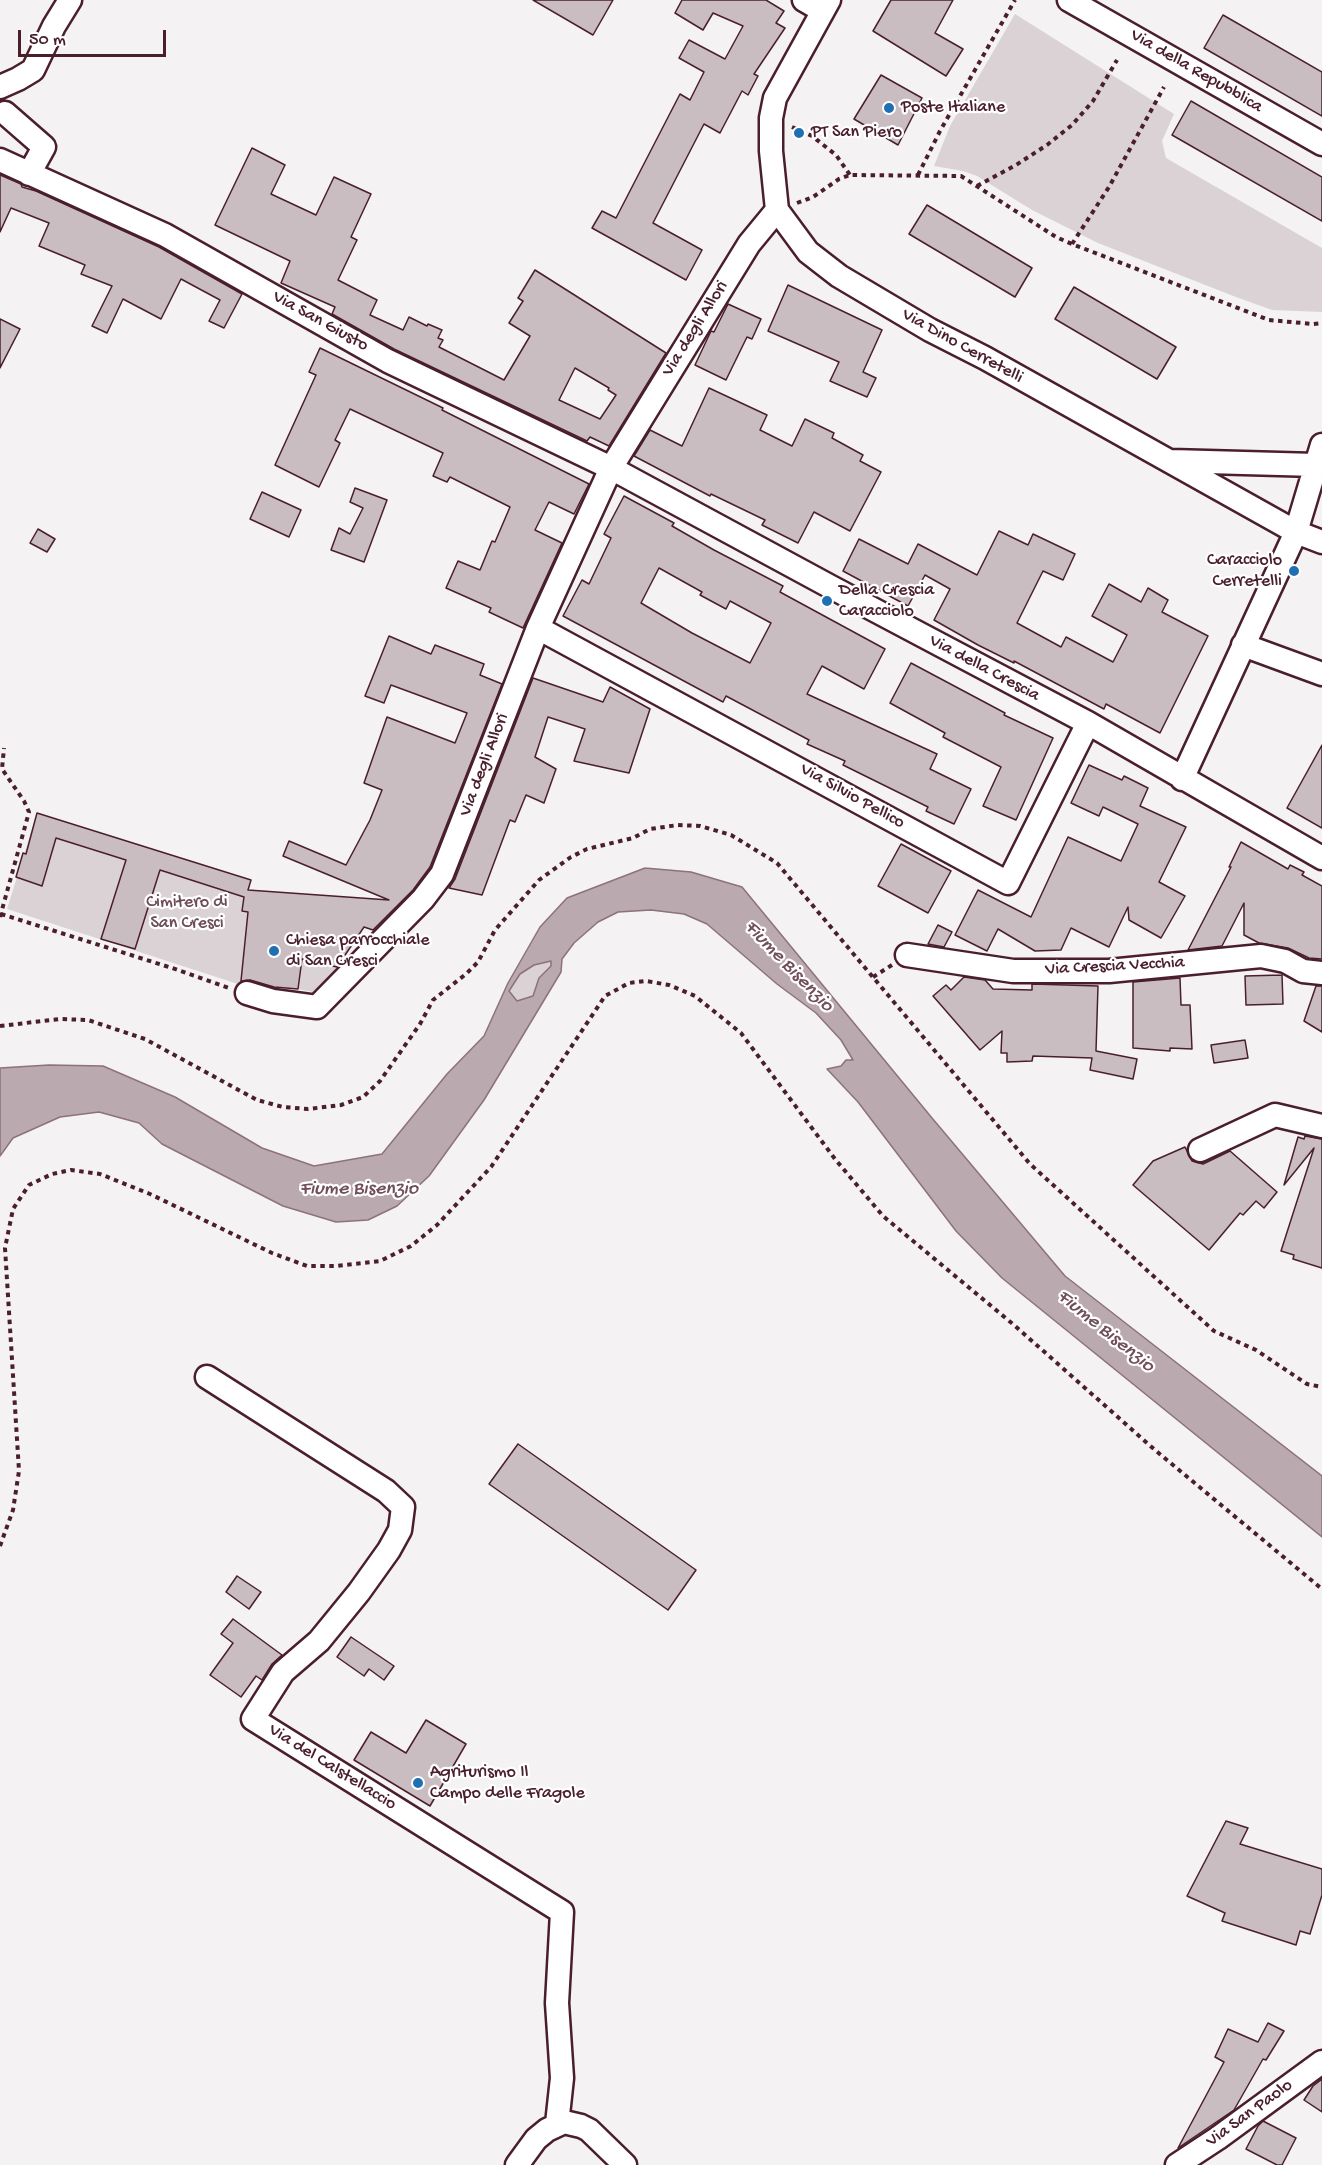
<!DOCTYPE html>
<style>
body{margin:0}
#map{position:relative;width:1322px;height:2165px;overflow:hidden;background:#f4f2f2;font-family:"Gochi Hand",sans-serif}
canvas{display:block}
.scale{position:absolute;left:18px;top:30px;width:148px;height:27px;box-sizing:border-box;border:3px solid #4a1f2b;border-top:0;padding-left:8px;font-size:18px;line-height:21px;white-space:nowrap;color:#4a1f2b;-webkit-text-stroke:4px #fff;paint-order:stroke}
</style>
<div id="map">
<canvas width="1322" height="2165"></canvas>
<div class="scale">50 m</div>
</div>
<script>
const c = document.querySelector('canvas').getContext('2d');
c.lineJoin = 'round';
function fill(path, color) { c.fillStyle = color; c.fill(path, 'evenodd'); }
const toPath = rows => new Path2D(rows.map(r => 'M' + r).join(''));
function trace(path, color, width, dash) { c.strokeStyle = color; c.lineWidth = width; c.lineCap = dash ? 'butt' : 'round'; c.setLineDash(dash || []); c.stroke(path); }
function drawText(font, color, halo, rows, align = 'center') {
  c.font = font + ' "Gochi Hand",sans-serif'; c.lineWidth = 4.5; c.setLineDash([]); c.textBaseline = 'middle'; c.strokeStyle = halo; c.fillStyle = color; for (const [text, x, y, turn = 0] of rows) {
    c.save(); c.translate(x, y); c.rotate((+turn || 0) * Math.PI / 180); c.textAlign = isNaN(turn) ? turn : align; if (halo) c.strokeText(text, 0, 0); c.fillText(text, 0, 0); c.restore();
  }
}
fill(toPath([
 [1015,14,1174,114,1162,141,1166,158,1322,248,1322,312,1272,310,1236,297,1098,243,1032,210,977,176,963,171,934,166,950,126],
 [37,813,251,880,247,897,244,898,242,911,248,912,241,985,7,909],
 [305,934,315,962,338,967,323,994,298,989],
 [552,960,551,966,539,978,533,996,517,1001,509,991,520,974,534,965]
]), '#dbd2d5');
const water = toPath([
 [645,868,691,872,742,887,932,1118,1065,1276,1322,1476,1322,1537,1002,1278,956,1231,858,1102,827,1069,841,1066,846,1060,853,1060,841,1040,816,1013,777,984,707,924,684,914,651,910,618,912,598,922,574,943,562,959,561,972,484,1100,429,1176,397,1206,368,1220,336,1222,283,1206,162,1144,139,1123,99,1112,60,1117,13,1138,0,1156,0,1068,49,1065,103,1066,175,1097,262,1148,314,1166,382,1154,447,1074,484,1036,508,983,540,927,567,898,645,868],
 [551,961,551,966,539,978,533,996,517,1001,509,991,520,974,534,965,551,961]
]);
fill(water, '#baa9ae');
trace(water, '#8d727a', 1.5);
const building = toPath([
 [533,0,613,0,593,35,533,0],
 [682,0,766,0,784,11,776,23,785,28,754,74,758,76,748,95,742,91,720,133,704,124,653,223,702,250,686,280,592,228,602,211,616,218,680,94,690,100,704,72,679,58,689,40,725,59,743,26,713,13,703,30,675,13,682,0],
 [891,0,953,0,935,33,963,49,946,76,873,31,891,0],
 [1223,15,1322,72,1322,116,1204,48,1223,15],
 [881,75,922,98,898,145,854,119,881,75],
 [1191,101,1322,177,1322,221,1172,135,1191,101],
 [252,148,285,165,271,194,316,215,334,177,371,194,351,237,357,240,338,280,377,300,370,315,403,330,409,317,427,326,428,324,442,330,438,338,443,340,439,347,504,380,530,336,509,323,523,301,518,298,535,270,666,353,609,446,590,437,587,441,394,349,332,314,335,307,281,283,290,261,215,225,252,148],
 [575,368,609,388,608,390,616,395,600,419,559,400,575,368],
 [0,175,21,184,22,187,36,191,159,247,242,294,224,328,209,321,220,300,181,279,161,319,123,299,107,333,92,326,112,286,81,274,85,265,39,246,49,223,11,208,0,232,0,175],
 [927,205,1032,268,1015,297,909,234,927,205],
 [788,285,882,330,863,372,876,378,867,397,830,381,839,362,768,331,788,285],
 [1074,287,1176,347,1157,379,1055,319,1074,287],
 [728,304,761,319,752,339,747,337,726,380,695,365,711,331,714,332,728,304],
 [0,319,20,329,0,368,0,319],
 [320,348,443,408,442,410,589,484,574,514,549,502,535,530,562,543,523,628,489,612,491,608,446,588,458,561,480,570,492,541,495,542,510,507,450,477,447,482,433,476,443,453,350,409,335,440,340,443,319,487,275,465,316,375,309,372,320,348],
 [709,388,767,415,760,430,792,446,805,419,834,433,832,438,863,455,860,461,881,472,850,531,814,512,798,543,762,525,765,520,711,494,710,496,634,456,650,430,682,446,709,388],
 [355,488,387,500,364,562,331,550,339,528,350,534,363,508,350,502,355,488],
 [262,492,301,510,289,537,250,519,262,492],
 [624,496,674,523,672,526,714,550,783,586,780,592,885,649,864,689,822,666,807,694,937,754,930,769,971,789,954,824,926,811,928,807,843,765,845,761,807,744,809,740,726,696,723,702,563,616,582,580,589,584,611,538,604,534,624,496],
 [659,568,702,592,700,595,726,609,730,601,771,623,750,663,692,633,641,603,659,568],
 [38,529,55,539,47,552,30,543,38,529],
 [999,531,1028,545,1033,534,1075,554,1063,580,1043,571,1017,623,1061,647,1066,637,1113,662,1127,635,1092,616,1109,584,1141,602,1148,588,1168,600,1162,612,1208,636,1160,733,1106,704,1104,709,1014,661,1014,663,978,645,934,620,950,589,925,575,908,606,843,571,859,539,908,564,918,544,977,575,999,531],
 [389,636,431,654,435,645,484,664,480,675,502,684,430,867,413,890,373,930,364,927,337,967,302,959,298,989,274,987,250,980,241,981,248,912,242,911,244,897,160,870,135,949,101,939,126,860,56,838,42,886,16,877,23,853,26,854,37,813,251,880,248,890,389,900,283,856,289,841,346,865,370,820,382,790,364,783,387,717,455,743,467,713,391,685,384,703,365,696,389,636],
 [911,663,1005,713,1004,715,1053,738,1016,820,983,806,1001,767,943,737,945,733,890,703,911,663],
 [533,678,603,702,610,687,650,709,629,773,574,761,585,729,548,717,535,757,556,769,544,803,526,795,515,822,510,820,482,895,449,888,455,879,533,678],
 [1322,745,1322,828,1287,808,1322,745],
 [1089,765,1122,780,1124,776,1148,788,1140,806,1186,827,1159,882,1185,896,1161,938,1129,920,1128,907,1109,947,1071,928,1061,950,1035,951,998,929,987,951,955,935,978,890,1031,917,1068,837,1121,861,1138,824,1103,807,1099,816,1071,803,1089,765],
 [1241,842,1288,869,1290,865,1304,872,1302,875,1322,886,1322,959,1309,958,1288,948,1259,943,1244,935,1244,903,1222,946,1188,950,1231,867,1229,867,1241,842],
 [901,844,951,871,928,913,878,886,901,844],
 [938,925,952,932,944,947,928,944,938,925],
 [1282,975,1283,1004,1246,1005,1245,976,1282,975],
 [964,977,985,980,993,989,1032,990,1032,984,1098,986,1096,1051,1137,1059,1133,1079,1090,1070,1092,1058,1033,1056,1032,1061,1007,1062,1007,1053,1001,1053,1002,1031,980,1050,933,996,946,985,951,990,964,977],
 [1180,978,1181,1005,1190,1005,1192,1049,1170,1048,1170,1051,1133,1048,1133,982,1180,978],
 [1316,986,1322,986,1322,1032,1304,1021,1316,986],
 [1245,1040,1248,1058,1214,1063,1211,1045,1245,1040],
 [1305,1136,1322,1139,1322,1268,1293,1259,1294,1255,1281,1251,1314,1148,1284,1185,1298,1137,1304,1139,1305,1136],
 [1185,1147,1192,1161,1203,1164,1230,1151,1277,1192,1264,1208,1256,1201,1243,1215,1240,1213,1209,1250,1133,1185,1153,1161,1185,1147],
 [518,1444,696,1570,668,1610,489,1484,518,1444],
 [237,1576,261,1592,249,1609,226,1592,237,1576],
 [233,1619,282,1655,272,1664,262,1680,256,1676,241,1697,210,1675,233,1643,221,1634,233,1619],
 [351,1637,394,1666,384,1680,369,1669,364,1676,337,1657,351,1637],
 [426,1720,466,1744,430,1806,354,1760,371,1732,406,1753,426,1720],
 [1226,1821,1248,1828,1240,1844,1322,1869,1322,1895,1310,1934,1300,1931,1296,1945,1222,1921,1225,1913,1187,1896,1226,1821],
 [1268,2023,1284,2031,1266,2060,1263,2059,1234,2110,1178,2148,1224,2062,1215,2057,1228,2029,1258,2042,1268,2023],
 [1322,2079,1322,2112,1304,2100,1313,2086,1322,2079],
 [1263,2121,1296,2138,1282,2165,1277,2165,1246,2149,1258,2126,1263,2121]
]);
fill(building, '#cabdc1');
trace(building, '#4a1f2b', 1.5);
const minor = toPath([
 [804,0,823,11],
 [829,0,775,98,771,118,771,151,777,210,808,252,839,276,930,330,985,358,1296,532,1322,542],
 [1069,0,1322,144],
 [0,87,18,79,33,70,54,26,70,0],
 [5,113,44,147,29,174],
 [0,160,165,235,388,361,611,468,831,587,1088,723,1322,858],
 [1171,461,1316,465],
 [538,628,1008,883,1088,723],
 [1243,645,1322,674],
 [1182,779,1296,532,1322,445],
 [907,955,1013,971,1109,971,1261,956,1285,961,1303,971,1322,973],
 [247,993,273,1001,317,1007,423,899,442,874,538,628,611,468,749,244,777,210],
 [1200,1150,1275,1115,1322,1126],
 [207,1377,386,1491,403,1507,400,1530,389,1550,359,1592,319,1641,283,1672,253,1719,562,1912,557,2003,562,2078,557,2124],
 [517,2165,536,2139,547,2130,564,2122,581,2126,589,2130,625,2165],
 [1177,2165,1218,2138,1322,2062]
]);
trace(minor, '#4a1f2b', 27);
trace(toPath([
 [792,127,812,136,836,155,850,175],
 [918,175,940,131,1015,0],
 [977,186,1016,165,1047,145,1072,125,1093,101,1117,60],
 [797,203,813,197,839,179,850,175,961,176,1056,237,1072,244,1269,320,1313,324,1322,323],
 [1072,244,1109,187,1164,87],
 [1,914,172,968,229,988],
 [0,917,29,812,24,801,2,769,4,748],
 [873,977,892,965],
 [0,1026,60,1019,88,1020,145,1039,257,1100,283,1107,308,1109,341,1105,363,1097,380,1081,420,1024,433,1000,466,974,478,962,495,930,539,880,571,857,587,849,633,838,650,829,678,825,700,826,731,835,777,863,1030,1164,1214,1331,1256,1350,1307,1384,1322,1387],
 [0,1546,13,1510,19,1471,5,1248,13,1209,29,1185,52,1174,71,1170,100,1174,150,1194,272,1253,307,1266,335,1266,380,1261,411,1246,437,1225,491,1167,605,996,629,983,646,981,669,985,695,996,741,1033,835,1159,883,1216,1014,1325,1155,1450,1322,1589]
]), '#4a1f2b', 4, [4.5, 4.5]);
trace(minor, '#fff', 22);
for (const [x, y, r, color] of [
 [889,108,6,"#1f6fb2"],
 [799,133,6,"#1f6fb2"],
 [1294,571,6,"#1f6fb2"],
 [827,601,6,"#1f6fb2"],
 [274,951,6,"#1f6fb2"],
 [418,1783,6,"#1f6fb2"]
]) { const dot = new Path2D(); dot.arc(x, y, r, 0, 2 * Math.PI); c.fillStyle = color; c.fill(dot); trace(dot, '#fff', 2); }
drawText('18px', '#4a1f2b', '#fff', [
 ["Via della Repubblica",1196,72,30],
 ["Via San Giusto",320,322,29],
 ["Via degli Allori",696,329,-58],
 ["Via Dino Cerretelli",962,347,29],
 ["Via della Crescia",984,669,28],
 ["Via degli Allori",485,765,-69],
 ["Via Silvio Pellico",852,797,29],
 ["Via Crescia Vecchia",1115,967,-3],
 ["Via del Calstellaccio",332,1768,32],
 ["Via San Paolo",1250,2114,-36]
]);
drawText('18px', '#4a1f2b', '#fff', [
 ["Poste Italiane",901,108],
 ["PT San Piero",811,133],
 ["Caracciolo",1282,561,"right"],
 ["Cerretelli",1282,582,"right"],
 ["Della Crescia",839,591],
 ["Caracciolo",839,612],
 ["Chiesa parrocchiale",286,941],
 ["di San Cresci",286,962],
 ["Agriturismo Il",430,1773],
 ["Campo delle Fragole",430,1794]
], 'left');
drawText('18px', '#6e4c56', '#fff', [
 ["Cimitero di",187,903],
 ["San Cresci",187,924]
]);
drawText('italic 20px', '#714f59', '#fff', [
 ["Fiume Bisenzio",788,967,46],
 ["Fiume Bisenzio",359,1190],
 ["Fiume Bisenzio",1105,1332,39]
]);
</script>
